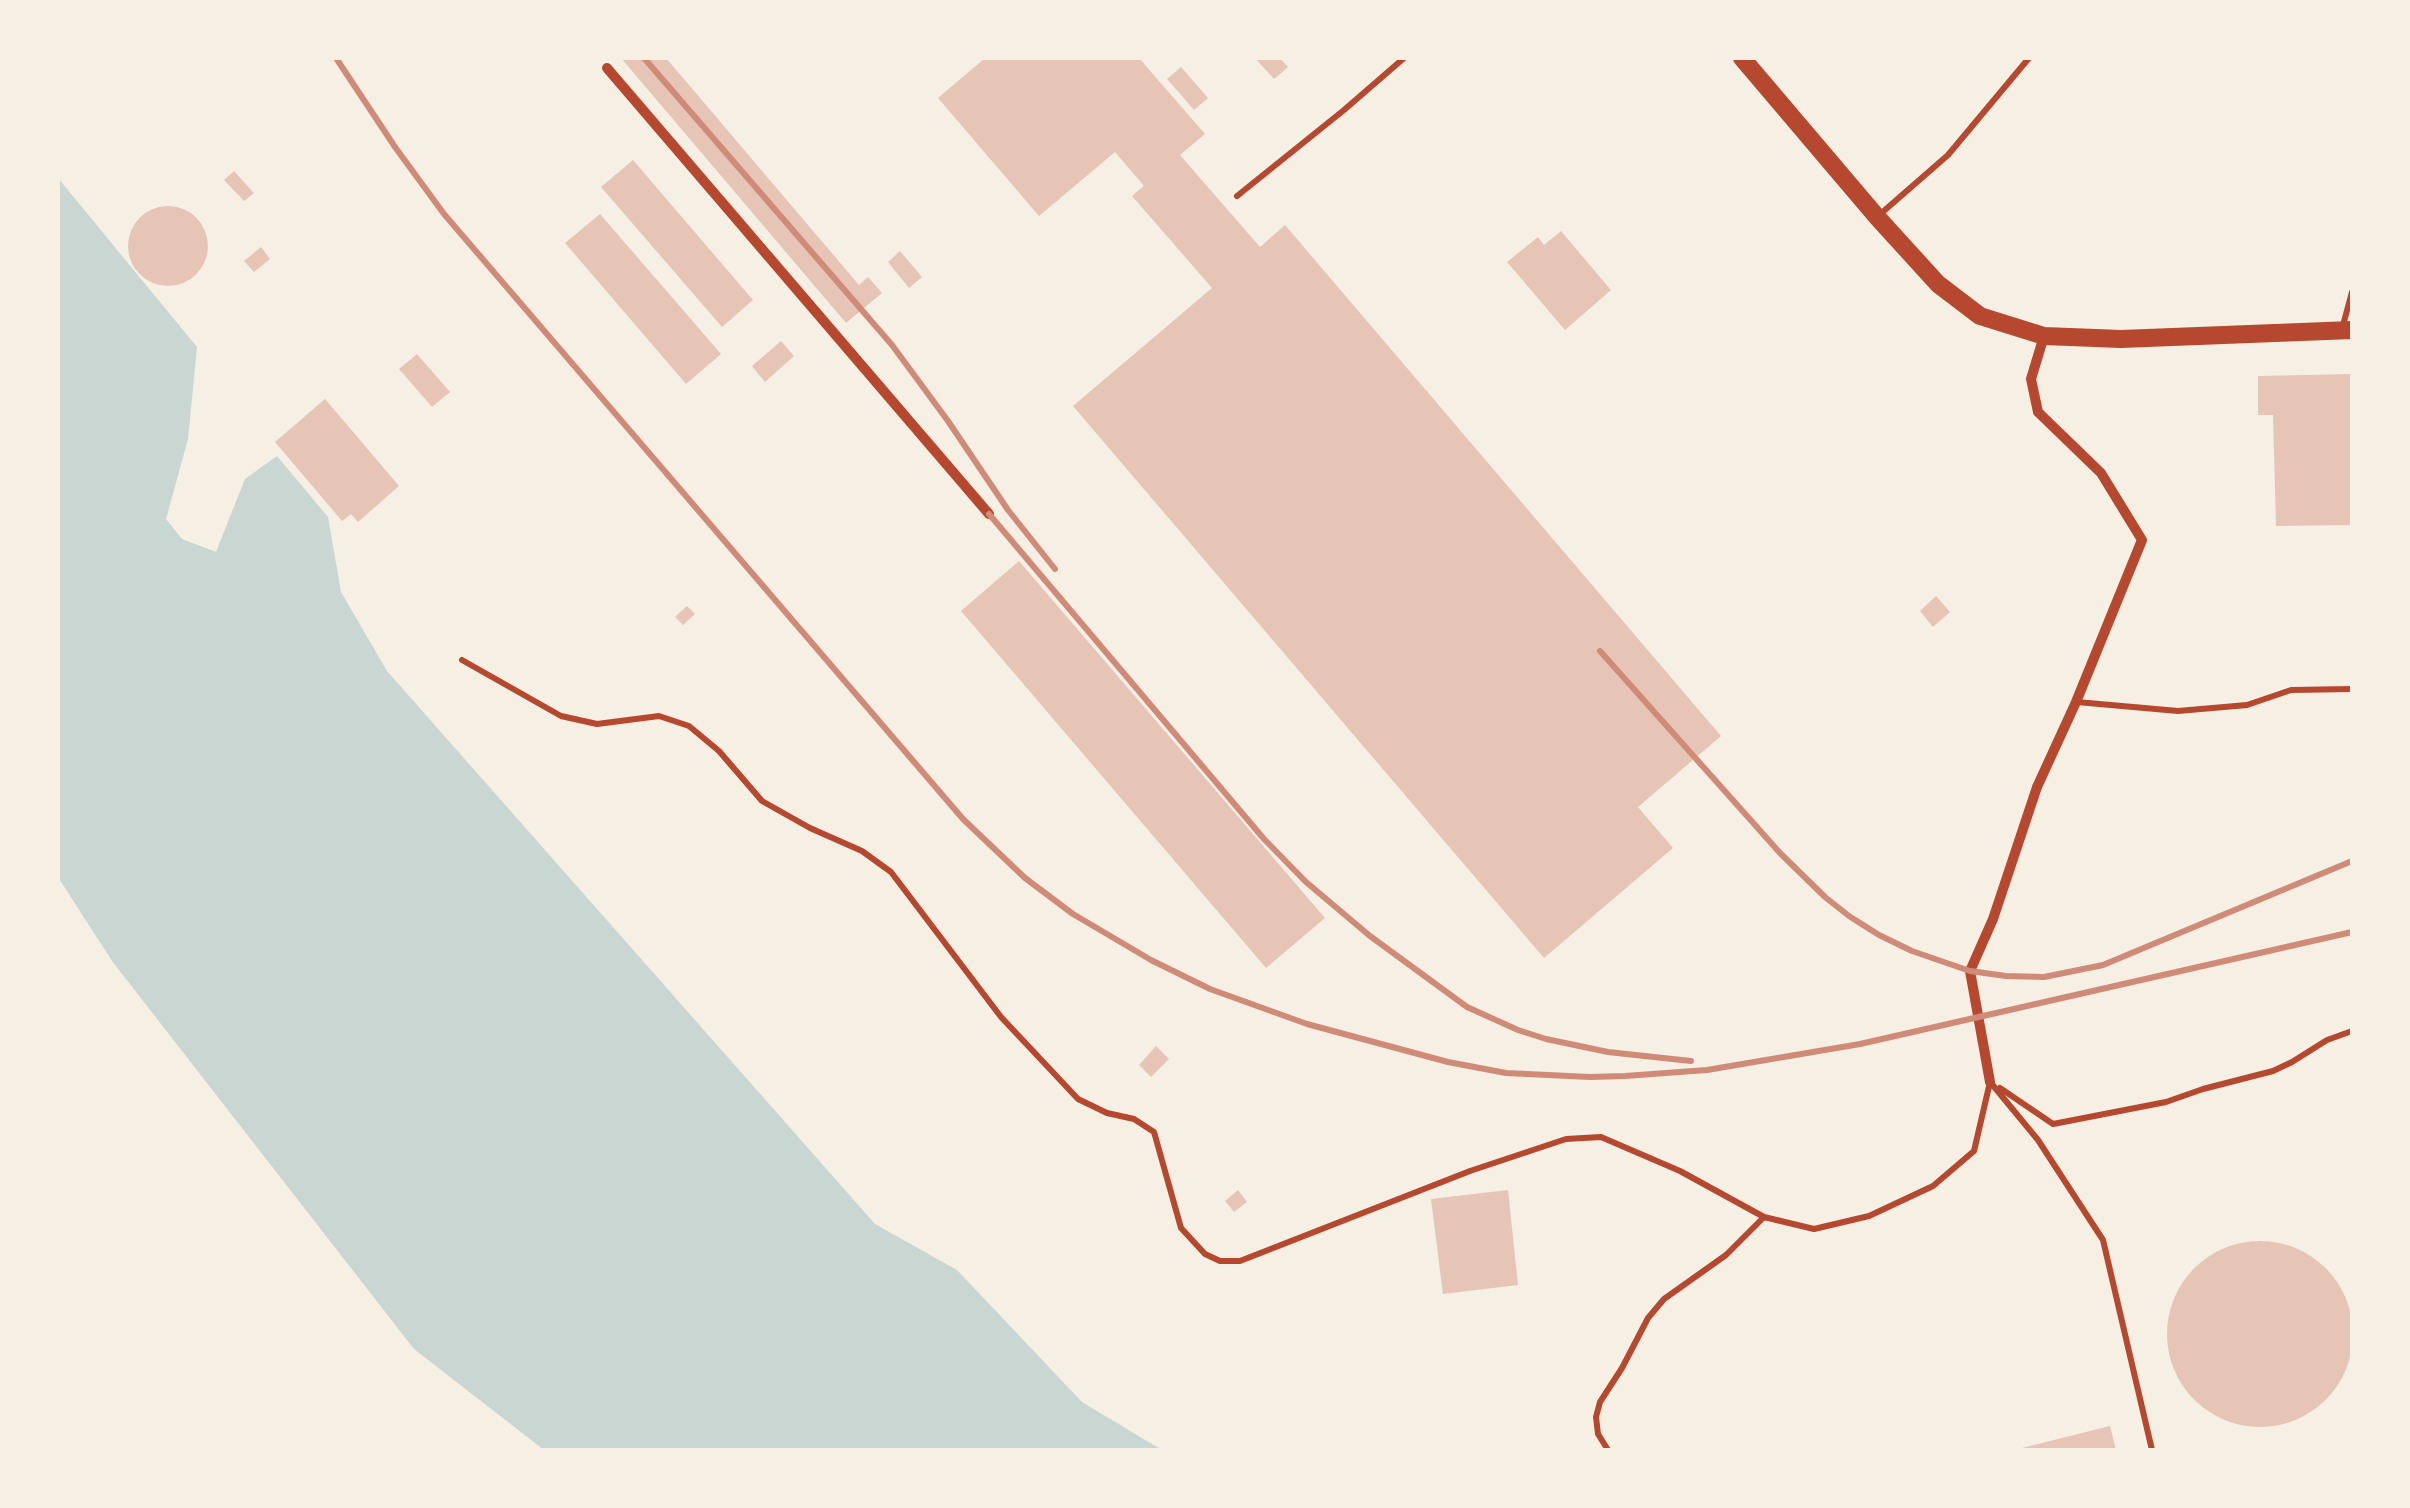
<!DOCTYPE html>
<style>
body{margin:0}
#map{position:relative;width:2410px;height:1508px;overflow:hidden;background:#f6efe4;font-family:"Work Sans",sans-serif}
canvas{display:block}
.frame{position:absolute;inset:0;border:60px solid #f6efe4;pointer-events:none}
</style>
<div id="map">
<canvas width="2410" height="1508"></canvas>
<div class="frame"></div>
</div>
<script>
const c = document.querySelector('canvas').getContext('2d');
c.lineJoin = 'round';
function fill(path, color) { c.fillStyle = color; c.fill(path, 'evenodd'); }
const toPath = rows => new Path2D(rows.map(r => 'M' + r).join(''));
function trace(path, color, width, dash) { c.strokeStyle = color; c.lineWidth = width; c.lineCap = dash ? 'butt' : 'round'; c.setLineDash(dash || []); c.stroke(path); }
fill(toPath([
 [58,178,197,347,188,439,166,519,182,539,216,552,245,479,277,456,328,517,341,592,387,671,875,1224,957,1270,1082,1402,1162,1450,544,1450,414,1349,112,961,58,877]
]), '#c9d6d2');
fill(toPath([
 [621,58,666,58,859,285,868,277,882,293,846,323],
 [985,58,1139,58,1205,134,1180,155,1260,247,1285,225,1721,736,1638,807,1673,848,1544,958,1073,406,1212,288,1132,196,1144,186,1115,152,1039,216,938,98],
 [1255,58,1280,58,1288,67,1274,79],
 [1181,67,1208,98,1194,110,1167,79],
 [633,160,753,300,722,327,601,187],
 [234,171,254,193,244,201,224,180],
 '128 246a40 40 0 1 1 80 0a40 40 0 1 1-80 0Z',
 [600,214,721,354,686,384,565,243],
 [1561,231,1611,290,1565,330,1507,262,1538,237,1544,245],
 [261,247,270,259,254,272,244,261],
 [900,251,922,277,909,288,888,262],
 [781,341,794,356,765,382,752,366],
 [417,354,450,392,432,407,399,369],
 [2352,374,2352,525,2276,526,2273,415,2258,415,2258,376],
 [325,399,399,486,358,522,351,514,342,521,275,442],
 [1019,561,1325,918,1266,968,961,611],
 [1936,596,1950,612,1933,627,1920,611],
 [687,606,695,614,683,625,675,617],
 [1156,1046,1169,1059,1151,1077,1139,1065],
 [1238,1190,1247,1202,1234,1212,1225,1201],
 [1508,1190,1518,1285,1443,1294,1431,1199],
 '2167 1334a93 93 0 1 1 186 0a93 93 0 1 1-186 0Z',
 [2110,1426,2116,1450,2018,1450,2018,1449]
]), '#e6c5b7');
trace(toPath([
 [1237,196,1344,110,1404,58],
 [1878,216,1948,155,2029,58],
 [2342,329,2352,292],
 [462,660,561,716,597,724,659,716,689,726,719,751,762,801,810,828,862,851,891,872,1001,1017,1078,1099,1107,1113,1134,1119,1154,1132,1181,1228,1205,1254,1220,1261,1240,1261,1470,1171,1566,1139,1601,1137,1680,1171,1764,1217,1814,1229,1869,1216,1933,1186,1974,1151,1990,1082],
 [2077,702,2178,711,2247,705,2291,690,2352,689],
 [1991,1083,2038,1140,2103,1240,2152,1450],
 [2000,1088,2053,1124,2166,1102,2203,1089,2273,1071,2292,1062,2327,1040,2352,1031],
 [1608,1450,1598,1434,1596,1417,1600,1402,1622,1368,1648,1318,1664,1299,1726,1255,1764,1217]
]), '#b5482f', 6);
trace(toPath([
 [607,68,989,514],
 [1990,1082,1970,971,1993,919,2037,787,2076,702,2142,540,2101,473,2038,412,2031,379,2044,336]
]), '#b5482f', 10);
trace(toPath([
 [1742,58,1877,217,1938,284,1980,316,2044,336,2121,339,2352,330]
]), '#b5482f', 18);
trace(toPath([
 [336,58,395,147,444,214,963,819,1025,878,1073,914,1151,960,1210,989,1307,1024,1448,1062,1506,1073,1590,1077,1625,1076,1707,1070,1860,1044,2352,932],
 [644,58,892,345,948,421,1008,510,1055,569],
 [989,514,1264,839,1306,882,1370,936,1467,1007,1518,1030,1546,1039,1608,1052,1691,1061],
 [1600,651,1780,853,1825,897,1849,916,1879,935,1912,951,1970,971,2006,976,2044,977,2103,965,2352,861]
]), '#cf8b77', 6);
</script>
